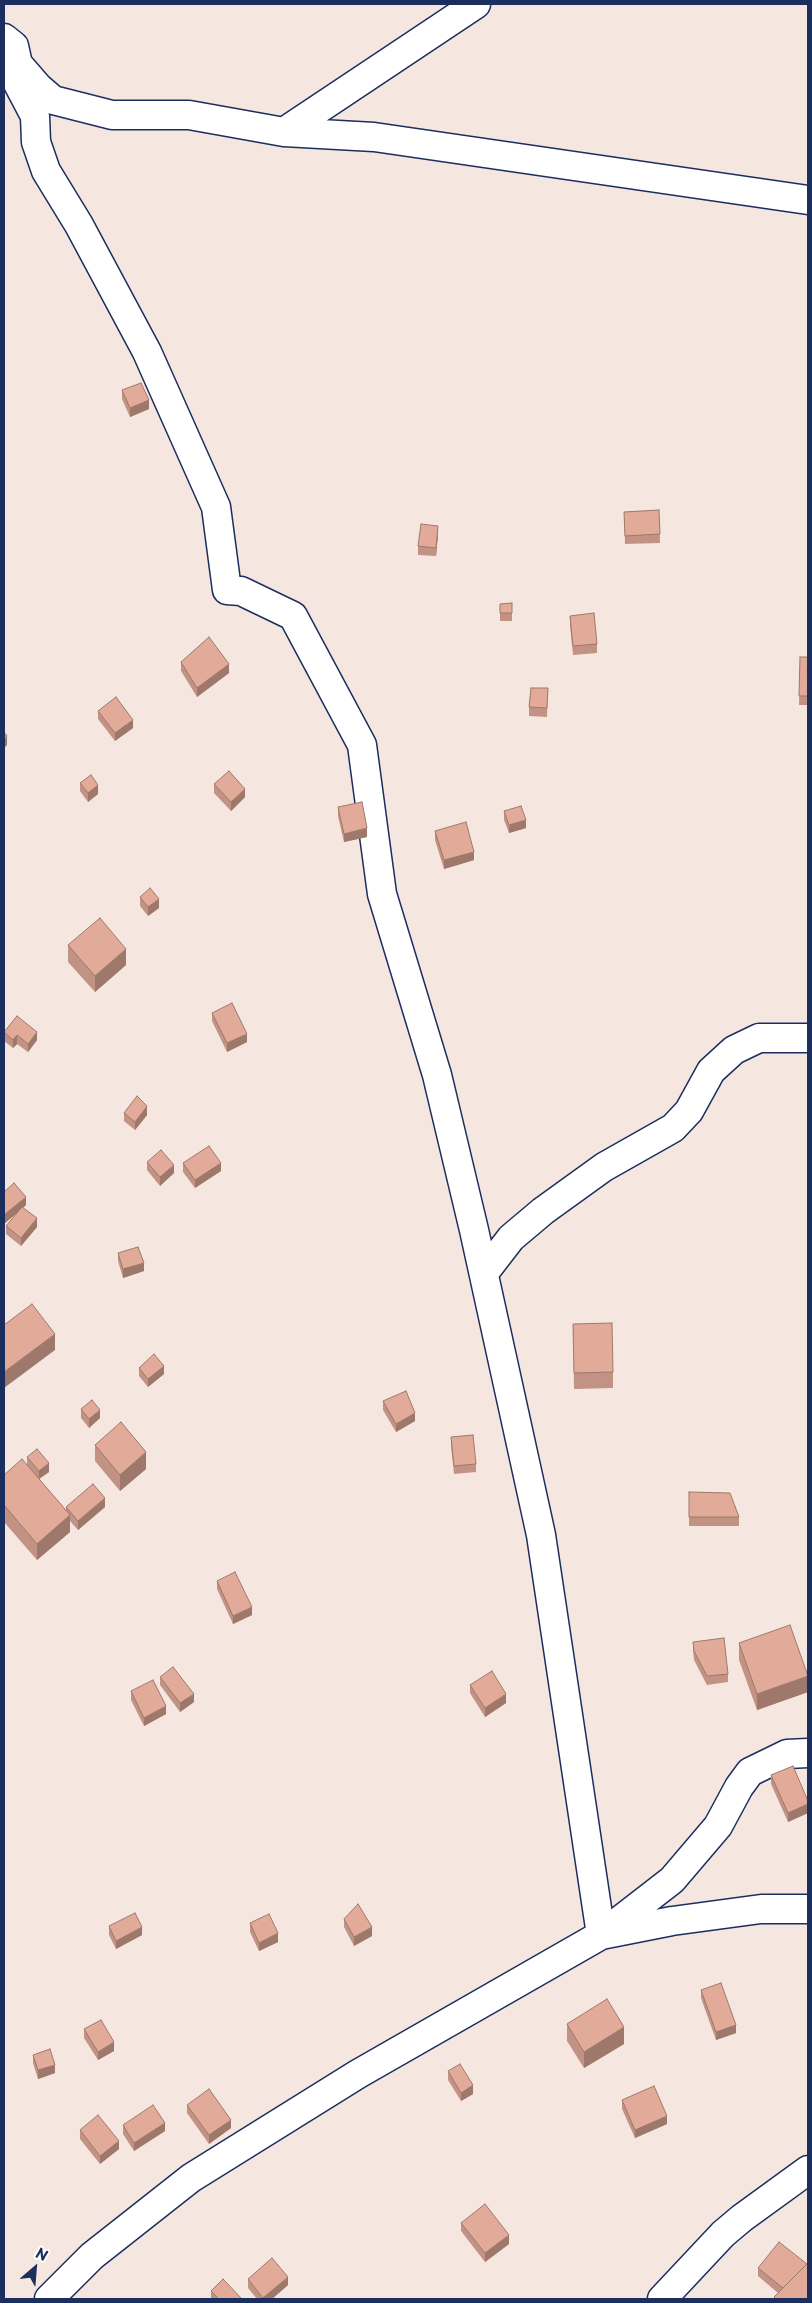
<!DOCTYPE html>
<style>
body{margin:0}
#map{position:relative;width:812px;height:2303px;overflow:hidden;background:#f6e6e0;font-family:"Playpen Sans",sans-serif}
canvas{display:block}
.frame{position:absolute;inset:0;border:5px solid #1b2f5e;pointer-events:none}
.north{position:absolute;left:10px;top:2243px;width:50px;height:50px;-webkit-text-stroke:4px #fff;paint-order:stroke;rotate:27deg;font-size:14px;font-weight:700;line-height:20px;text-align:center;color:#1b2f5e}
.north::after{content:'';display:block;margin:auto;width:18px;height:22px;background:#1b2f5e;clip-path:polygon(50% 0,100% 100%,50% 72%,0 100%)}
</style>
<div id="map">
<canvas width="812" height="2303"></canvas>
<div class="frame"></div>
<div class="north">N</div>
</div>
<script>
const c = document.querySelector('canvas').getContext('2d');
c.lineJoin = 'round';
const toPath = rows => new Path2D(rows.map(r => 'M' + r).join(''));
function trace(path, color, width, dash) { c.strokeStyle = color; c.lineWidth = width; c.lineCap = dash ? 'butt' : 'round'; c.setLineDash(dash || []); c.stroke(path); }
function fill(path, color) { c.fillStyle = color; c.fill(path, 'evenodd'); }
const street = toPath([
 [4,38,14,46,18,64,38,87,53,100,112,115,189,115,284,132,374,137,808,200],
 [4,57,35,116,36,142,46,171,79,225,147,352,216,507,227,590,241,591,293,616,362,745,382,894,437,1075,474,1230,541,1535,601,1935,672,1921,761,1909,808,1909],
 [284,132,476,4],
 [484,1273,511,1238,543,1211,604,1167,673,1128,689,1111,711,1071,734,1050,759,1038,808,1038],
 [49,2299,92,2256,191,2178,358,2074,601,1935,672,1880,718,1826,739,1787,750,1772,787,1754,808,1753],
 [662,2299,723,2234,742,2218,808,2170]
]);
trace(street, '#1b2f5e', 31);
trace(street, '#fff', 28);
fill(toPath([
 [122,390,149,409,130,417,122,399],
 [659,510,660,543,625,544,624,512],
 [438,534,436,556,418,555,418,546],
 [512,603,512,621,500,621,500,604],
 [570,616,597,644,597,653,573,655,570,625],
 [800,657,808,657,808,705,799,705],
 [181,662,229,673,197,697,181,671],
 [548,688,547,717,529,716,529,707],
 [98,711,133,728,115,741,98,719],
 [80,783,98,794,88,802,80,791],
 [214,784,245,797,231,811,214,793],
 [338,807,367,837,344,842,338,816],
 [504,811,526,828,509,833,504,820],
 [435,831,474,860,444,869,435,840],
 [140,897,159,908,148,916,140,906],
 [68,945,126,965,95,992,68,962],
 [212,1013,247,1042,227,1052,212,1021],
 [4,1032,37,1040,28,1052,17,1044,13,1048,4,1041],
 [124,1113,147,1115,135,1130,124,1121],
 [147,1162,174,1173,160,1186,147,1170],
 [183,1163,221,1171,195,1188,183,1172],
 [4,1192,26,1205,23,1208,37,1227,21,1246,6,1234,6,1226,17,1213,4,1224],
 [118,1253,144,1271,123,1278,118,1261],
 [573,1324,613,1372,613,1388,574,1389],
 [139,1368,164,1374,148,1387,139,1376],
 [383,1401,415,1421,396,1432,383,1410],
 [81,1409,100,1418,89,1428,81,1418],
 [451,1437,476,1464,476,1472,454,1474,451,1446],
 [95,1445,146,1469,120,1491,95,1461],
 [27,1457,49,1472,39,1479,66,1510,66,1507,105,1507,78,1530,70,1521,70,1532,37,1560,4,1522,4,1475,27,1465],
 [689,1492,739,1517,739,1526,689,1526],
 [217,1581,252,1615,233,1624,217,1589],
 [693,1642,728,1674,728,1682,707,1685,694,1660,693,1650],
 [739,1643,808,1692,757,1710,739,1660],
 [160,1677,194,1702,180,1712,160,1685],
 [470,1685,506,1703,485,1717,470,1693],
 [131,1691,166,1714,144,1726,131,1700],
 [771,1775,808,1801,808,1813,788,1822,771,1784],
 [344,1919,372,1936,354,1946,344,1927],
 [250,1923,278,1942,259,1951,250,1932],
 [109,1926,142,1935,116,1949,109,1935],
 [701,1990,736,2033,716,2040,701,1998],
 [567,2024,624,2044,584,2068,567,2041],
 [84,2029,114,2051,98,2060,84,2038],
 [33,2055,55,2073,38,2079,33,2063],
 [448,2071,473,2094,461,2101,448,2080],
 [622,2100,667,2124,635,2138,622,2109],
 [187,2105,231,2128,209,2144,187,2113],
 [123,2125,165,2131,134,2151,123,2134],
 [80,2130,119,2149,100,2164,80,2139],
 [461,2223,509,2244,485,2262,461,2231],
 [807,2264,808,2299,774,2299,774,2297,778,2293,758,2276,758,2268],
 [248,2279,288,2285,272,2299,257,2299,248,2288],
 [211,2291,242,2299,211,2299]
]), '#c29384');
fill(toPath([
 [149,400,149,409,130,417,130,408],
 [438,526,438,534,436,556,436,548],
 [229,664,229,673,197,697,197,688],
 [133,720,133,728,115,741,115,733],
 [7,736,7,745,4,748,4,740],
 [98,785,98,794,88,802,88,793],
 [245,789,245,797,231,811,231,802],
 [526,820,526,828,509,833,509,825],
 [367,828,367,837,344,842,344,834],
 [474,852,474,860,444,869,444,860],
 [159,899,159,908,148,916,148,907],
 [126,949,126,965,95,992,95,976],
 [37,1032,37,1040,28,1052,28,1044],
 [247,1034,247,1042,227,1052,227,1043],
 [17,1035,17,1044,13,1048,13,1040],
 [147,1106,147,1115,135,1130,135,1122],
 [221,1163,221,1171,195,1188,195,1180],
 [174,1165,174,1173,160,1186,160,1177],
 [26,1197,26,1205,4,1224,4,1215],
 [37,1218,37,1227,21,1246,21,1238],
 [144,1263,144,1271,123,1278,123,1269],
 [55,1334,55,1350,4,1388,4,1372],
 [164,1366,164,1374,148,1387,148,1379],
 [100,1410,100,1418,89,1428,89,1419],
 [415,1413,415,1421,396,1432,396,1424],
 [146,1452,146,1469,120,1491,120,1475],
 [49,1463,49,1472,39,1479,39,1471],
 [105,1498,105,1507,78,1530,78,1521],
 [70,1515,70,1532,37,1560,37,1544],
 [252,1607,252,1615,233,1624,233,1616],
 [808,1676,808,1692,757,1710,757,1694],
 [194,1694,194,1702,180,1712,180,1703],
 [506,1694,506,1703,485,1717,485,1708],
 [166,1706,166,1714,144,1726,144,1718],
 [808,1804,808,1813,788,1822,788,1813],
 [142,1927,142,1935,116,1949,116,1941],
 [372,1927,372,1936,354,1946,354,1937],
 [278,1933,278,1942,259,1951,259,1943],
 [736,2025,736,2033,716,2040,716,2032],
 [624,2027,624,2044,584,2068,584,2052],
 [114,2042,114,2051,98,2060,98,2052],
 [55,2065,55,2073,38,2079,38,2070],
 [473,2085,473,2094,461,2101,461,2093],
 [667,2116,667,2124,635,2138,635,2130],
 [231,2120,231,2128,209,2144,209,2135],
 [165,2123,165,2131,134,2151,134,2143],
 [119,2141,119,2149,100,2164,100,2156],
 [509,2235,509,2244,485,2262,485,2253],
 [288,2277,288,2285,272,2299,263,2299,263,2298]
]), '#9e786b');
const building = toPath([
 [141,383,149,400,130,408,122,390,141,383],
 [659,510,660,534,625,536,624,512,659,510],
 [421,524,438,526,436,548,418,546,421,524],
 [512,603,512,613,500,613,500,604,512,603],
 [594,613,597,644,573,646,570,616,594,613],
 [209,637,229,664,197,688,181,662,209,637],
 [800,657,808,657,808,696,799,696,800,657],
 [531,688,548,688,547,708,529,707,531,688],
 [116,697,133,720,115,733,98,711,116,697],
 [4,732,7,736,4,740,4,732],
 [229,771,245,789,231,802,214,784,229,771],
 [91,775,98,785,88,793,80,783,91,775],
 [362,802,367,828,344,834,338,807,362,802],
 [521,806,526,820,509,825,504,811,521,806],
 [466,822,474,852,444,860,435,831,466,822],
 [150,888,159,899,148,907,140,897,150,888],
 [100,918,126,949,95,976,68,945,100,918],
 [232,1003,247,1034,227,1043,212,1013,232,1003],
 [17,1016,37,1032,28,1044,17,1035,13,1040,4,1032,17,1016],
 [137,1096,147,1106,135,1122,124,1113,137,1096],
 [209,1146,221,1163,195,1180,183,1163,209,1146],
 [161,1150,174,1165,160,1177,147,1162,161,1150],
 [14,1183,26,1197,4,1215,4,1192,14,1183],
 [22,1207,37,1218,21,1238,6,1226,22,1207],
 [138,1247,144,1263,123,1269,118,1253,138,1247],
 [32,1304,55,1334,4,1372,4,1325,32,1304],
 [612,1323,613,1372,574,1373,573,1324,612,1323],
 [154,1354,164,1366,148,1379,139,1368,154,1354],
 [406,1391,415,1413,396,1424,383,1401,406,1391],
 [92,1400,100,1410,89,1419,81,1409,92,1400],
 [121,1422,146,1452,120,1475,95,1445,121,1422],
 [473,1435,476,1464,454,1466,451,1437,473,1435],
 [37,1449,49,1463,39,1471,27,1457,37,1449],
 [22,1459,70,1515,37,1544,4,1505,4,1475,22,1459],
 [93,1484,105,1498,78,1521,66,1507,93,1484],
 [689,1492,730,1493,739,1517,689,1517,689,1492],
 [235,1572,252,1607,233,1616,217,1581,235,1572],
 [790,1625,808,1676,757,1694,739,1643,790,1625],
 [724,1638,728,1674,707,1676,694,1651,693,1642,724,1638],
 [173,1667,194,1694,180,1703,160,1677,173,1667],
 [492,1671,506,1694,485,1708,470,1685,492,1671],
 [153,1680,166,1706,144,1718,131,1691,153,1680],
 [793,1766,808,1801,808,1804,788,1813,771,1775,793,1766],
 [358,1904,372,1927,354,1937,344,1919,358,1904],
 [135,1913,142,1927,116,1941,109,1926,135,1913],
 [269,1914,278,1933,259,1943,250,1923,269,1914],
 [721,1983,736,2025,716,2032,701,1990,721,1983],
 [607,1999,624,2027,584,2052,567,2024,607,1999],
 [101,2020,114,2042,98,2052,84,2029,101,2020],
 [50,2049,55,2065,38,2070,33,2055,50,2049],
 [460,2064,473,2085,461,2093,448,2071,460,2064],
 [654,2086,667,2116,635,2130,622,2100,654,2086],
 [209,2089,231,2120,209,2135,187,2105,209,2089],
 [153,2105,165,2123,134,2143,123,2125,153,2105],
 [98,2115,119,2141,100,2156,80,2130,98,2115],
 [485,2204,509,2235,485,2253,461,2223,485,2204],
 [779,2242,807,2264,783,2288,758,2268,779,2242],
 [272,2258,288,2277,263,2298,248,2279,272,2258],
 [808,2263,808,2299,776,2299,774,2297,808,2263],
 [223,2279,242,2299,219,2299,211,2291,223,2279]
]);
fill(building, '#e2ab99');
trace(building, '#9e786b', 1);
</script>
